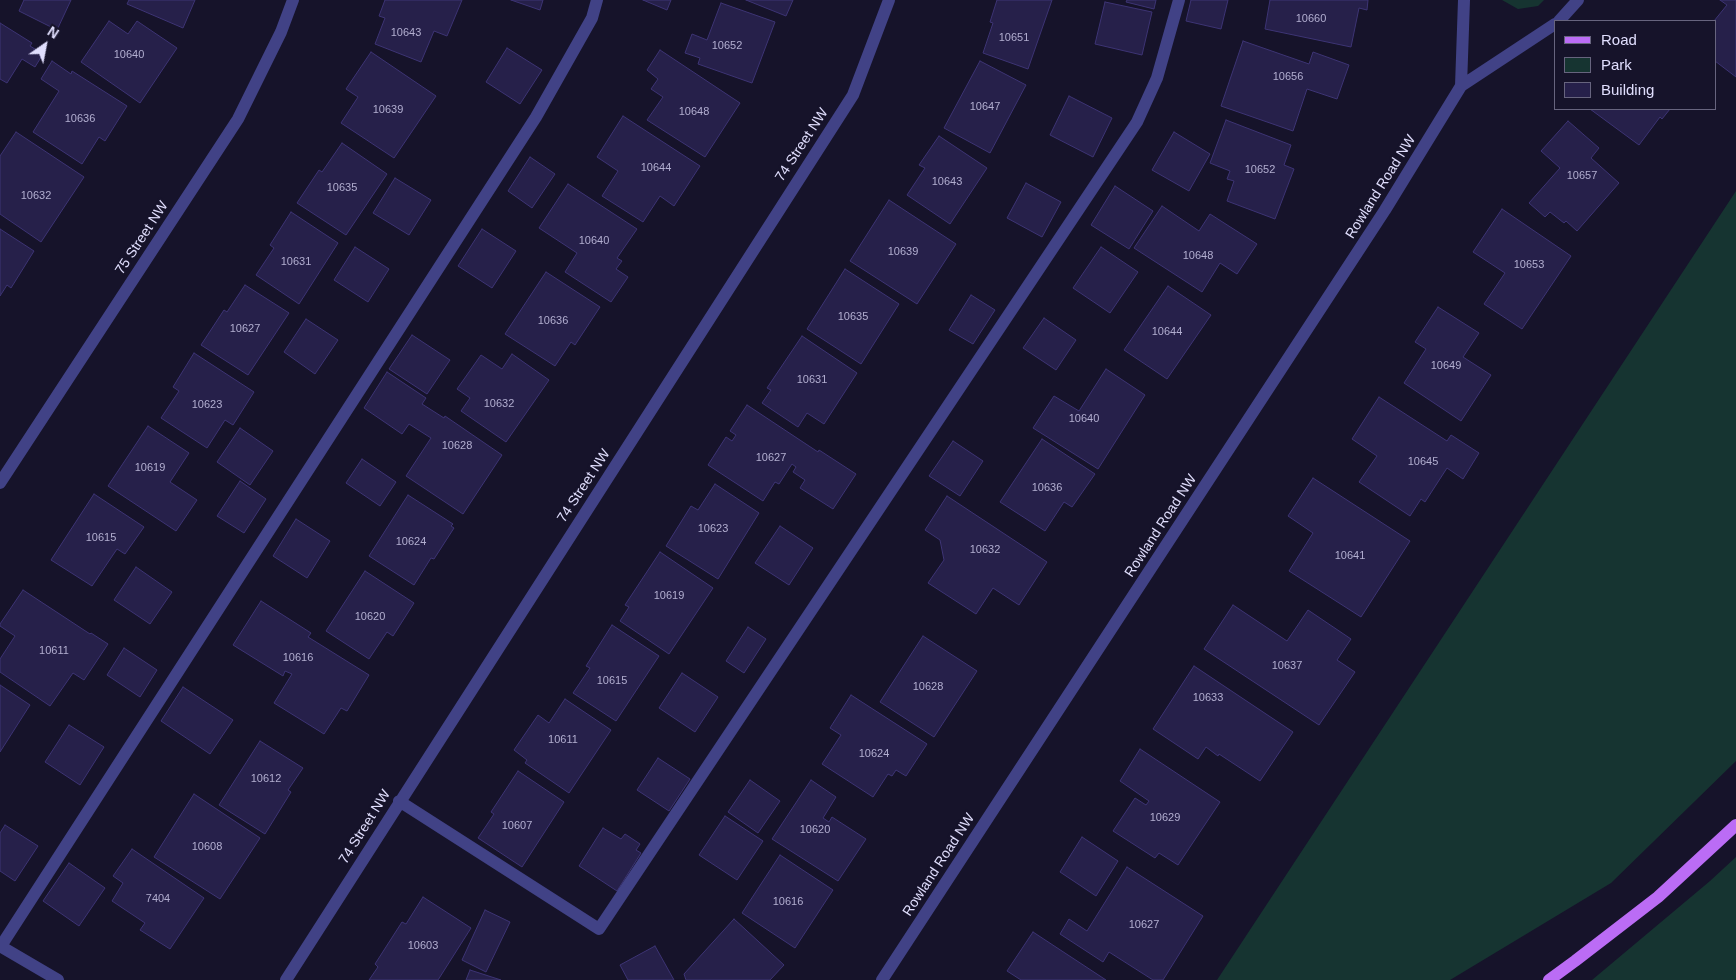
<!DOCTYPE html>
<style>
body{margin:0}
#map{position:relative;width:1736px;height:980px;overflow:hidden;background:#16132a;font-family:Helvetica,sans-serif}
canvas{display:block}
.legend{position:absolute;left:1554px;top:20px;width:162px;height:90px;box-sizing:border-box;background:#16132a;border:1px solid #67647e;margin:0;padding:6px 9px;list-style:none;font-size:15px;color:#e0defd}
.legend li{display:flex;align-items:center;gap:10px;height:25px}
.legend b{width:25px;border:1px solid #67647e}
.north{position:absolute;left:20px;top:20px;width:50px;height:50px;-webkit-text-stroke:4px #16132a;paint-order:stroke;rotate:33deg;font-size:14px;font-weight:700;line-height:20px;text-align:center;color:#e0defd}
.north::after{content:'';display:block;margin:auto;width:18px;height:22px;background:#e0defd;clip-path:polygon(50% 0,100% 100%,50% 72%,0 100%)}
</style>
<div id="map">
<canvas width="1736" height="980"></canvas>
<ul class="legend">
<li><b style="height:6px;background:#bb6cf5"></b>Road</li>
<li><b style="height:14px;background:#163431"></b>Park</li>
<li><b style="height:14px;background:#26204a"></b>Building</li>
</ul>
<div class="north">N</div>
</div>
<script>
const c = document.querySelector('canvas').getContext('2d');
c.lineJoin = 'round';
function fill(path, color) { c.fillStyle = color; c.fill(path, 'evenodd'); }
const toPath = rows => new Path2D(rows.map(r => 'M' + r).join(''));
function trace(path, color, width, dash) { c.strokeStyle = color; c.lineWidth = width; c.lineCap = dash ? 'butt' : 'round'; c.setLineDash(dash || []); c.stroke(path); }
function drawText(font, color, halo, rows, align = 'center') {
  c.font = font + ' Helvetica,sans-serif'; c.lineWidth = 4.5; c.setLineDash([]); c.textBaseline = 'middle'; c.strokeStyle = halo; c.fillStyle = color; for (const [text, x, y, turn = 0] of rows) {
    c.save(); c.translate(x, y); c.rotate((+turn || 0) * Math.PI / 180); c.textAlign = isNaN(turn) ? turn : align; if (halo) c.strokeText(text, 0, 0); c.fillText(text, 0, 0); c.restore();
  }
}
fill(toPath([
 [1502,0,1544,0,1538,6,1518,9],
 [1736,191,1736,761,1611,883,1450,980,1217,980],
 [1736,857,1736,980,1592,980,1710,881]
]), '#163431');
const building = toPath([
 [24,0,71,0,57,30,19,11,24,0],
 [129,0,195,0,183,28,127,4,129,0],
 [385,0,462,0,447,36,434,31,421,62,375,44,385,18,379,16,385,0],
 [511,0,543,0,540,10,511,0],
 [643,0,671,0,667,10,643,0],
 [746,0,793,0,786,16,746,0],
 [997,0,1052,0,1028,69,983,53,993,23,990,22,997,0],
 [1127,0,1156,0,1154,9,1126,2,1127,0],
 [1191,0,1228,0,1221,29,1186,21,1191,0],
 [1270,0,1368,0,1367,10,1359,8,1351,47,1265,29,1270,0],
 [1720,0,1736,0,1736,77,1715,61,1714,21,1727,5,1720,0],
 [1105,2,1152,12,1142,55,1095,44,1105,2],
 [721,3,775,22,752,83,698,64,700,58,685,53,692,34,707,40,721,3],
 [109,21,128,34,137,21,177,48,140,103,81,62,109,21],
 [0,23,32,43,30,46,43,54,35,67,22,59,7,83,0,79,0,23],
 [1243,41,1309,64,1313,52,1349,65,1337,99,1307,89,1293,131,1221,106,1243,41],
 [507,48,542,70,520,104,486,82,507,48],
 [660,50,740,103,705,157,647,120,663,97,651,89,658,79,647,70,660,50],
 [371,52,436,96,394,158,341,123,358,97,346,89,371,52],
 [52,61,71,74,72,71,127,106,105,141,99,137,82,164,33,132,59,91,41,79,52,61],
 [980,61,1026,85,990,153,944,128,980,61],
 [1069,96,1112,118,1093,157,1050,135,1069,96],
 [1590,109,1670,109,1662,119,1660,117,1639,145,1590,109],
 [623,116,700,166,674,206,660,196,643,222,602,196,618,171,597,157,623,116],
 [1226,120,1291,145,1284,165,1294,169,1275,219,1227,201,1234,181,1227,179,1230,171,1210,163,1226,120],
 [1568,121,1599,148,1591,158,1619,183,1577,231,1566,221,1564,223,1550,212,1545,217,1529,203,1560,168,1541,151,1568,121],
 [16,132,84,177,41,242,0,214,0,156,16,132],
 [1174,132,1210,154,1189,191,1152,170,1174,132],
 [939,136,987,168,950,224,907,195,925,168,919,165,939,136],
 [342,143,387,174,346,235,297,203,319,170,322,172,342,143],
 [530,157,555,174,532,208,508,191,530,157],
 [395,178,431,200,409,235,373,213,395,178],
 [1026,183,1061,202,1042,237,1007,218,1026,183],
 [568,184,637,229,617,258,622,261,616,269,628,277,611,302,565,272,577,253,539,228,568,184],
 [1115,186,1153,211,1129,249,1091,225,1115,186],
 [889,200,956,244,917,304,850,261,889,200],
 [1162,206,1199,231,1210,214,1257,244,1237,274,1220,263,1202,292,1134,248,1162,206],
 [1502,209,1571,256,1522,329,1484,304,1505,273,1473,252,1502,209],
 [291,212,338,243,299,304,256,275,274,248,270,245,291,212],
 [0,229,34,251,11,288,7,285,0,296,0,229],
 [482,229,516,251,492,288,458,266,482,229],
 [355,247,389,269,368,302,334,280,355,247],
 [1101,247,1138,272,1110,313,1073,288,1101,247],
 [845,269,899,304,861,364,807,329,845,269],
 [546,272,600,307,575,345,571,342,555,366,505,334,546,272],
 [245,285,289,313,248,375,201,345,224,310,227,312,245,285],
 [1168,286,1211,315,1167,379,1124,350,1168,286],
 [971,295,995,310,973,344,949,330,971,295],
 [1438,307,1479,333,1463,357,1491,375,1461,421,1404,383,1426,349,1415,342,1438,307],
 [1044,318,1076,340,1056,370,1023,348,1044,318],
 [306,319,338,340,315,374,284,352,306,319],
 [412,335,450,360,427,394,389,369,412,335],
 [802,336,857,373,824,424,807,413,798,427,762,403,771,390,767,388,802,336],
 [194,353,254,392,233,425,225,420,207,448,161,418,179,391,173,387,194,353],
 [512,354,549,380,506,442,461,411,470,398,457,389,481,355,502,369,512,354],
 [1106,369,1145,395,1098,469,1033,428,1054,396,1079,411,1106,369],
 [387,372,426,398,422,404,444,418,445,416,502,455,463,514,406,476,431,438,409,424,402,434,364,408,387,372],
 [1379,397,1447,441,1451,435,1479,453,1463,479,1447,468,1425,502,1421,499,1410,516,1359,482,1377,456,1352,439,1379,397],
 [747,405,818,452,819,450,856,474,833,509,800,488,805,480,793,472,796,467,792,464,779,484,775,482,763,501,708,465,726,437,732,441,736,435,730,431,747,405],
 [148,426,189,453,170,482,197,500,176,531,108,486,148,426],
 [240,428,273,451,250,485,217,462,240,428],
 [1042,439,1095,474,1072,507,1064,502,1045,531,1000,502,1042,439],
 [953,441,983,461,960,496,929,476,953,441],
 [362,459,396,482,380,506,346,483,362,459],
 [1313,478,1410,541,1361,617,1289,571,1313,533,1288,516,1313,478],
 [240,481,266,499,244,533,217,516,240,481],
 [715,484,759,513,718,579,666,546,691,506,698,510,715,484],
 [94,494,144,527,125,554,117,549,92,586,51,560,94,494],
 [408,495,453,524,451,526,454,528,434,559,431,558,414,585,369,556,408,495],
 [947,496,1047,562,1019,605,993,588,976,614,928,583,944,560,940,540,925,530,947,496],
 [296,519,330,541,307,578,273,556,296,519],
 [780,526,813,548,789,585,755,563,780,526],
 [660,552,713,588,669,654,620,621,629,607,625,605,660,552],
 [136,567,172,592,150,624,114,600,136,567],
 [365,571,414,603,393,636,387,632,369,659,326,631,365,571],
 [23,590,90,634,91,633,108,644,84,680,73,673,50,706,0,672,0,659,15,636,0,626,0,624,23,590],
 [261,601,311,633,308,637,369,675,347,711,341,708,324,734,274,703,292,674,285,671,283,676,233,645,261,601],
 [1233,605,1287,641,1308,610,1351,639,1337,660,1355,672,1319,725,1204,649,1233,605],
 [612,625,659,656,616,721,573,693,590,668,586,666,612,625],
 [748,627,766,639,744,673,726,661,748,627],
 [923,636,977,671,934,737,880,702,923,636],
 [124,648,157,670,140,697,107,675,124,648],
 [1194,666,1293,732,1260,781,1219,754,1218,756,1206,747,1198,759,1153,729,1194,666],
 [682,673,718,697,695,732,659,708,682,673],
 [0,685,30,705,0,752,0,685],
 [183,687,233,720,210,754,161,721,183,687],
 [851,695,927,744,906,776,896,770,892,776,888,774,873,797,822,764,841,735,830,728,851,695],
 [565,699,611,730,569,793,525,763,527,760,514,750,538,715,549,723,565,699],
 [69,725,104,747,80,785,45,762,69,725],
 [260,741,303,768,288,790,291,792,265,834,219,805,260,741],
 [1140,749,1220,802,1178,865,1159,853,1155,858,1113,831,1135,798,1146,805,1149,801,1120,781,1140,749],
 [658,758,690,779,669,811,637,790,658,758],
 [518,771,564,802,522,867,478,838,494,814,491,812,518,771],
 [750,780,780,801,758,833,728,812,750,780],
 [811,780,836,797,823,818,829,822,832,817,866,839,838,881,772,839,811,780],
 [194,794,260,838,220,899,154,857,194,794],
 [725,816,763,841,737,880,699,855,725,816],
 [5,825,38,846,15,881,0,871,0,833,5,825],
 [603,828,621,839,625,834,640,844,636,850,641,853,617,891,579,866,603,828],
 [1082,837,1118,861,1096,896,1060,872,1082,837],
 [132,849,204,898,170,949,140,930,145,923,112,901,123,883,113,876,132,849],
 [780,855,833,890,795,948,742,913,780,855],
 [69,863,105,888,79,926,43,901,69,863],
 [1127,867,1203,916,1163,980,1153,980,1109,952,1103,962,1060,934,1069,919,1087,931,1127,867],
 [423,897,471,928,438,980,369,980,378,967,375,964,402,922,406,924,423,897],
 [485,910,510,922,486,972,462,960,485,910],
 [734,919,784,965,770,980,686,980,684,974,734,919],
 [1033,932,1106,980,1021,980,1007,971,1033,932],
 [655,946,674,980,628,980,620,965,655,946],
 [470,970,501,980,466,980,470,970]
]);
fill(building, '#26204a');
trace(building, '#3d3474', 1);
trace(toPath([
 [1559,21,1578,0],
 [1461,86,1464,0],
 [0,483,238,119,281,32,293,0],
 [399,801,599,929,1137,122,1157,78,1179,0],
 [0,946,58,980],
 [1,946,536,117,592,18,597,0],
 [286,980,853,95,889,0],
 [882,980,1385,210,1461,86,1555,24]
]), '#414286', 12);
trace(toPath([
 [1549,980,1575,961,1658,897,1736,825]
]), '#bb6cf5', 12);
drawText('11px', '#b2aed0', null, [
 ["10660",1311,19],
 ["10643",406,33],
 ["10651",1014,38],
 ["10652",727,46],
 ["10640",129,55],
 ["10656",1288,77],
 ["10647",985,107],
 ["10639",388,110],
 ["10648",694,112],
 ["10636",80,119],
 ["10644",656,168],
 ["10652",1260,170],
 ["10657",1582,176],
 ["10643",947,182],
 ["10635",342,188],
 ["10632",36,196],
 ["10640",594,241],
 ["10639",903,252],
 ["10648",1198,256],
 ["10631",296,262],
 ["10653",1529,265],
 ["10635",853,317],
 ["10636",553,321],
 ["10627",245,329],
 ["10644",1167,332],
 ["10649",1446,366],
 ["10631",812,380],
 ["10632",499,404],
 ["10623",207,405],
 ["10640",1084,419],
 ["10628",457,446],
 ["10627",771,458],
 ["10645",1423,462],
 ["10619",150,468],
 ["10636",1047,488],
 ["10623",713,529],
 ["10615",101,538],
 ["10624",411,542],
 ["10632",985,550],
 ["10641",1350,556],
 ["10619",669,596],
 ["10620",370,617],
 ["10611",54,651],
 ["10616",298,658],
 ["10637",1287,666],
 ["10615",612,681],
 ["10628",928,687],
 ["10633",1208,698],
 ["10611",563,740],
 ["10624",874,754],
 ["10612",266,779],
 ["10629",1165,818],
 ["10607",517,826],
 ["10620",815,830],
 ["10608",207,847],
 ["7404",158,899],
 ["10616",788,902],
 ["10627",1144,925],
 ["10603",423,946]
]);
drawText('14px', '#e0defd', '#16132a', [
 ["74 Street NW",802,145,-57],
 ["Rowland Road NW",1381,187,-58],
 ["75 Street NW",142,238,-57],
 ["74 Street NW",584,486,-57],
 ["Rowland Road NW",1161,526,-57],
 ["74 Street NW",365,827,-58],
 ["Rowland Road NW",939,865,-57]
]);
</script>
